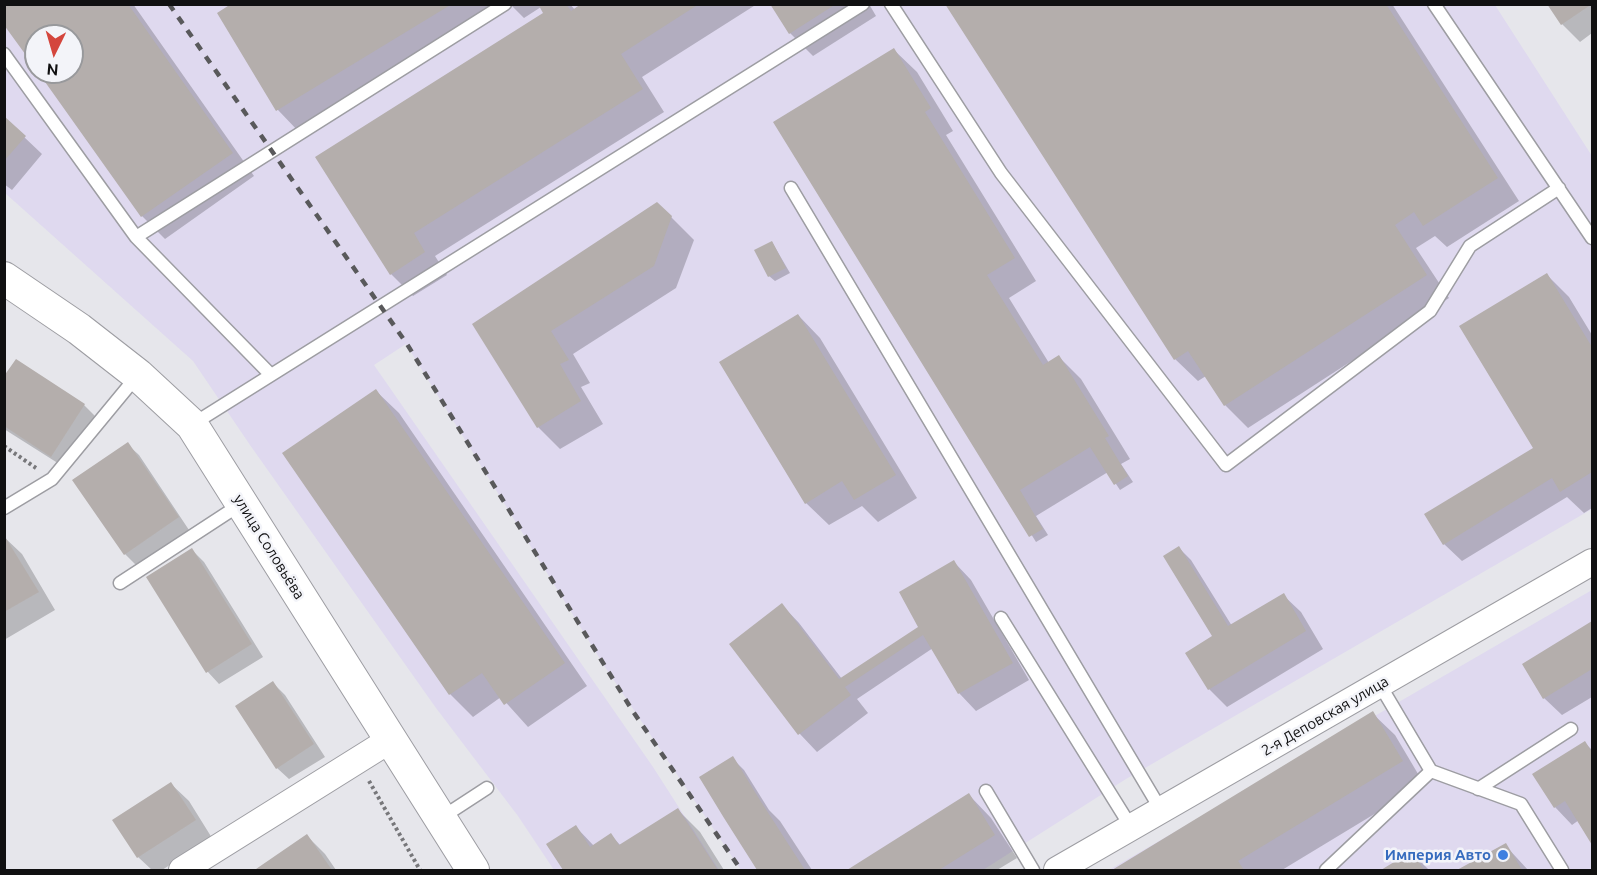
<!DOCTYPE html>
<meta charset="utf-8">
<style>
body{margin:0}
#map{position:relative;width:1597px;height:875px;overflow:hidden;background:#e6e6eb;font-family:Ubuntu,sans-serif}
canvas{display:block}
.frame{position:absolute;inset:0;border:6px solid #101011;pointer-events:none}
.north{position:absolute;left:24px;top:24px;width:60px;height:60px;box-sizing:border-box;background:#f3f4f9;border:2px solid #98999c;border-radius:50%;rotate:185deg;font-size:16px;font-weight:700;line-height:24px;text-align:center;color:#101011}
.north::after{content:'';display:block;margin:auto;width:21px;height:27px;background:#d4463d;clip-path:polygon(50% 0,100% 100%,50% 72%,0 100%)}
</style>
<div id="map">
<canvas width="1597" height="875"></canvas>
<div class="frame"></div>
<div class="north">N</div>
</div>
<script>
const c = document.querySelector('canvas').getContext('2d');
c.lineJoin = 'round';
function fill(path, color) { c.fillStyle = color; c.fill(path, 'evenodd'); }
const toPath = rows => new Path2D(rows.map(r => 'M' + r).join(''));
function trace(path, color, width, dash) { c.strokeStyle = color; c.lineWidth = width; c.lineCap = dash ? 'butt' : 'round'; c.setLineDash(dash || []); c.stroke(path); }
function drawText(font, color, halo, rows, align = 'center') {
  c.font = font + ' Ubuntu,sans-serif'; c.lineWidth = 5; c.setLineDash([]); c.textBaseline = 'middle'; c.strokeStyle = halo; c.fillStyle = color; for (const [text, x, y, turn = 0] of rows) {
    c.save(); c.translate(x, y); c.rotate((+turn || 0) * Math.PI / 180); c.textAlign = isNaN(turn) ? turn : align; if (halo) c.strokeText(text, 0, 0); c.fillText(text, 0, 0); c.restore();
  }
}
fill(toPath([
 [5,5,1495,5,1592,156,1592,509,1126,779,983,870,741,870,605,667,406,344,374,365,653,767,719,870,554,870,518,816,436,708,250,445,193,361,5,193],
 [36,36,72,36,72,72,36,72],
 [1592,590,1592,870,1109,870]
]), '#dfd9ef');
fill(toPath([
 [4,4,133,4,254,176,165,239,142,216,40,72,72,72,72,36,36,36,36,67],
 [234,4,570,4,575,10,584,4,757,4,642,77,664,112,435,256,447,275,413,296,391,274,317,158,545,14,541,7,524,18,511,5,300,133,278,110,219,14],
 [772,4,869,4,876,16,813,56,790,33],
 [947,4,1392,4,1519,201,1447,247,1435,236,1416,248,1449,298,1248,428,1225,405,1206,376,1198,381,1175,359],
 [1549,4,1592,4,1592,33,1580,42,1562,24],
 [894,50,917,72,953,131,946,135,1036,281,1009,298,1049,363,1059,357,1081,379,1130,459,1121,464,1133,482,1120,490,1108,472,1036,516,1048,535,1036,542,775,123],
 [4,118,42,154,12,190,4,184],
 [671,217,694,240,676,288,573,354,590,383,581,387,603,424,560,449,538,427,474,325],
 [772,242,790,273,775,281,769,276],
 [1547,275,1569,297,1592,335,1592,508,1584,513,1567,497,1462,561,1444,544,1535,448],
 [798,315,820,338,917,498,878,522,862,506,829,525,806,503],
 [16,361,84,405,96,417,64,467,4,429,4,379],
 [376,391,399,413,587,686,528,727,501,697,473,717,450,694],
 [127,444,139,455,189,530,136,565,125,554],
 [4,537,22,554,55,610,4,640],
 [1179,548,1191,560,1232,626,1283,595,1301,612,1323,649,1227,707,1209,689,1187,653,1214,637],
 [192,550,204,562,263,657,219,684,208,672],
 [954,562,971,580,1029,680,976,711,959,693,933,648,857,699,868,713,817,752,800,734,731,644,782,605,799,623,842,679,917,629,924,635],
 [1592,623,1592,697,1562,715,1544,698,1524,664],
 [273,683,285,695,325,757,289,779,277,768],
 [1372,713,1395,735,1424,784,1282,870,1115,870],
 [1585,743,1592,750,1592,842,1579,820,1572,825,1555,807],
 [732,758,744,770,769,810,780,821,812,870,759,870,701,778],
 [171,784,189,801,212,838,162,870,152,870,138,857,114,820],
 [969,795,991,818,1017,858,997,870,850,870],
 [678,810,700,832,724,870,565,870,548,845,576,827,594,846,611,835,621,846],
 [307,836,325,854,336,870,259,870],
 [1505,845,1528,870,1462,870],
 [1412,853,1429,870,1384,870]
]), '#0003');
fill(toPath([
 [4,4,128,4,233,153,141,217,38,72,72,72,72,36,36,36,36,69,4,25],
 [231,4,452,4,276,111,217,13],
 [538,4,566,4,571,11,581,4,699,4,621,54,643,89,414,233,425,252,390,275,315,157,543,13],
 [770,4,836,4,789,34],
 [945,4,1386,4,1498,178,1423,226,1414,212,1395,225,1427,275,1224,406,1188,351,1174,360],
 [1547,4,1592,4,1561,25],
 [894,48,931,108,925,112,1015,258,987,275,1043,365,1059,355,1109,436,1105,438,1128,476,1114,485,1090,447,1020,490,1043,529,1029,537,773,122],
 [4,116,26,136,4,161],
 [657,202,672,216,654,266,551,331,569,360,560,364,581,401,537,428,472,324],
 [772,241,786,268,768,277,754,250],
 [1547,273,1592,347,1592,472,1560,492,1552,478,1443,545,1424,514,1533,448,1459,326],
 [798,314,896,475,854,500,842,481,805,504,719,362],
 [16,359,85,404,51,457,4,426,4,376],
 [376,389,565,663,504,705,482,673,449,695,282,453],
 [128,442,179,517,124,555,72,480],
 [4,535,39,592,4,612],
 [1179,546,1228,626,1284,593,1306,631,1208,690,1185,653,1212,636,1163,556],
 [192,548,252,644,206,673,146,577],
 [954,560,1013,663,958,694,923,635,845,687,851,695,798,735,729,644,782,603,839,679,918,627,899,592],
 [1592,621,1592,669,1543,699,1522,664],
 [273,681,314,744,276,769,235,706],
 [1373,711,1403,761,1238,861,1244,870,1112,870],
 [1585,741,1592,752,1592,845,1565,801,1554,808,1532,774],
 [733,756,758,797,805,870,757,870,724,818,699,777],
 [171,782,196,820,137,858,112,820],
 [969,793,995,835,939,870,847,870],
 [678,808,718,870,563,870,546,844,576,825,590,847,611,833,619,845],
 [307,834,332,870,257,870,256,869],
 [1506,843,1522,870,1457,870],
 [1412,851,1424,870,1381,870]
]), '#b4aeac');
const service = toPath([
 [891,4,1001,173,1226,465,1430,311,1470,246,1559,188],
 [1434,4,1592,238],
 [4,54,136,237,271,375],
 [791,188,1161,810],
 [136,237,505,4],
 [193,424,863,4],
 [4,508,52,479,137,376],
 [120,583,241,504],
 [1001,618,1131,827],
 [1431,771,1521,804,1562,870],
 [1478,789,1571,729],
 [986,791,1033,870],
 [441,818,487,788],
 [1326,870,1431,771,1380,685]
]);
const minor = toPath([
 [182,870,390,740],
 [1057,870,1592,562]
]);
const tertiary = toPath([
 [4,278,79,329,138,375,192,425,473,870]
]);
trace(service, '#9d9da2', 15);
trace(minor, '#9d9da2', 28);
trace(tertiary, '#9d9da2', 34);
trace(toPath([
 [4,446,36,468],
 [369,781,420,870]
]), '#77777a', 4, [3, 3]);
trace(service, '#fff', 12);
trace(minor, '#fff', 26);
trace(tertiary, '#fff', 32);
trace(toPath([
 [169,4,407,344,632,710,741,870]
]), '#59595b', 4.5, [8, 8]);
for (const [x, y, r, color] of [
 [1503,855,6,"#3f7fe0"]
]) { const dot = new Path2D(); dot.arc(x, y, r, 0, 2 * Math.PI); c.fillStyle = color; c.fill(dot); trace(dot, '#f3f4f9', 2); }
drawText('15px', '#101011', '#f3f4f9', [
 ["улица Соловьёва",269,547,58],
 ["2-я Деповская улица",1325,716,-30]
]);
drawText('bold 15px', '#366cbe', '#f3f4f9', [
 ["Империя Авто",1491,855]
], 'right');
</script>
